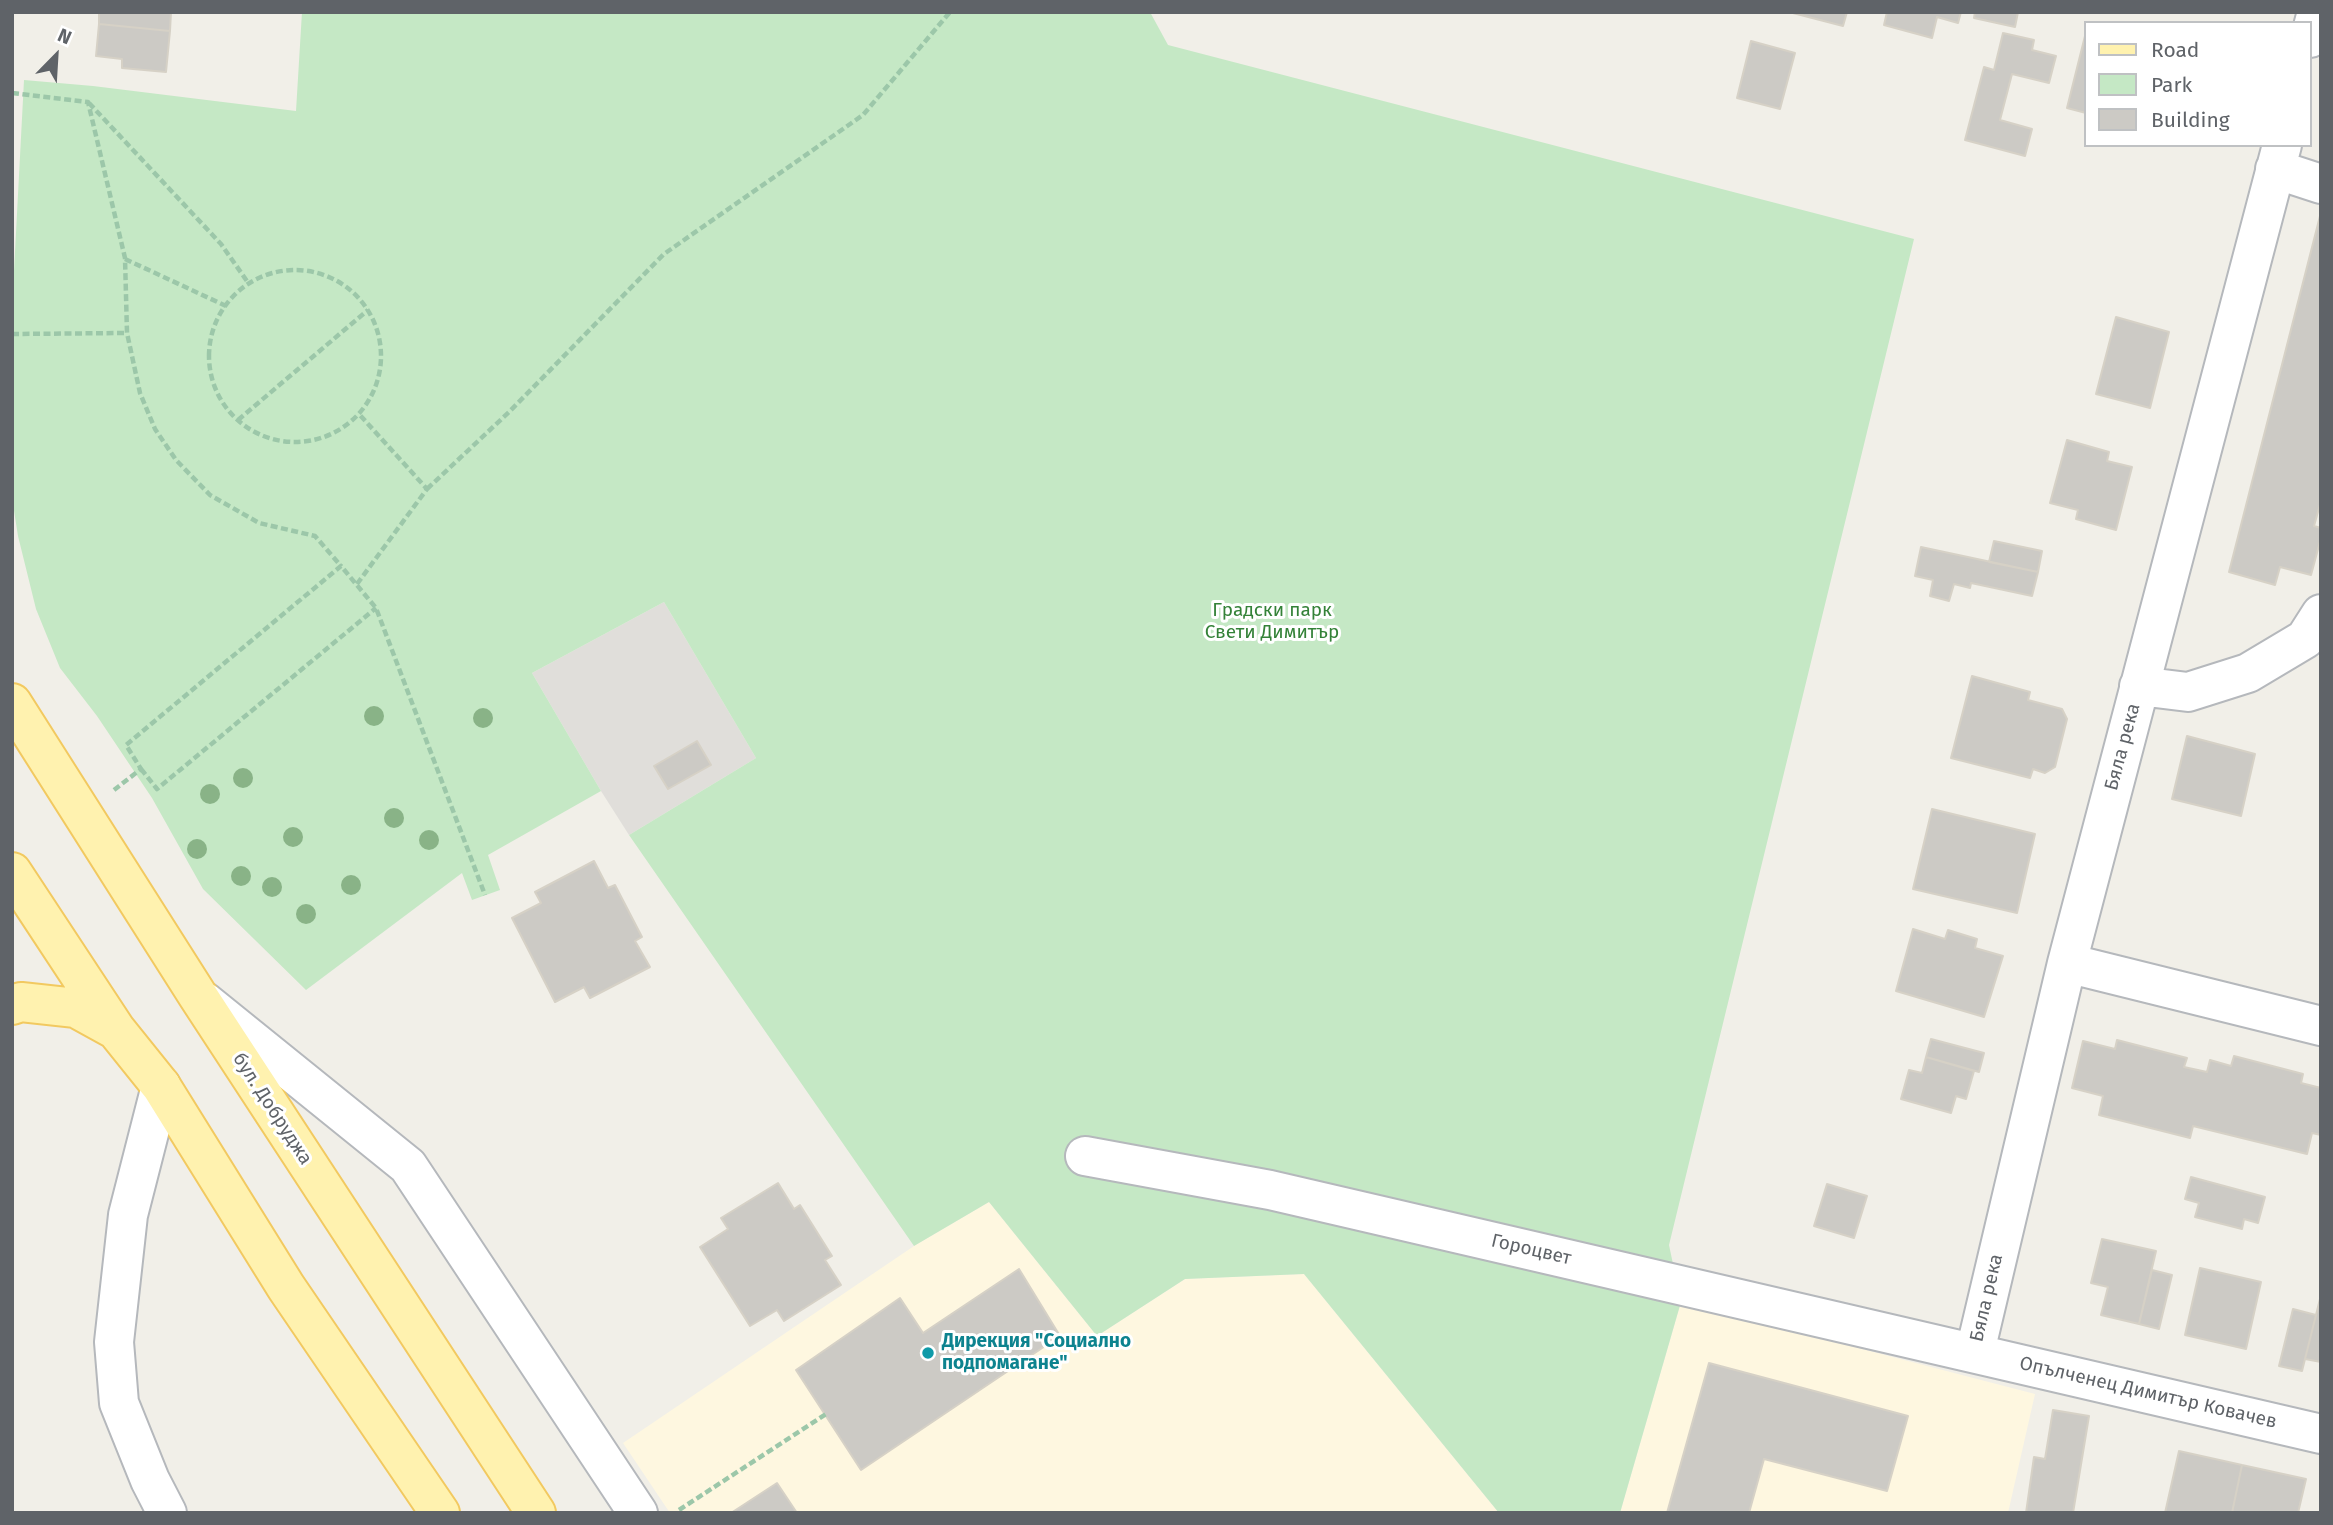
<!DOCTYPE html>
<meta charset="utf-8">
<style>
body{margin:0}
#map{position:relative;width:2333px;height:1525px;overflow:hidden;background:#f1efe8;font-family:"Fira Sans",sans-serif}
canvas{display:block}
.frame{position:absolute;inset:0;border:14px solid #5f6368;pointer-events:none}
.legend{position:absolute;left:2084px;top:21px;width:228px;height:126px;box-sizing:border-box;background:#fff;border:2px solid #bfc1c3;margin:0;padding:9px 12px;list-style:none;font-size:21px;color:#5f6368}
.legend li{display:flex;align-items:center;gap:14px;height:35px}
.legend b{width:35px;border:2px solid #bfc1c3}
.north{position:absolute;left:21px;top:21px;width:70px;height:70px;-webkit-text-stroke:5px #fff;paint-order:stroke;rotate:24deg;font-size:19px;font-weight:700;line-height:28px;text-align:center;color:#5f6368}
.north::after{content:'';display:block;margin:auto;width:24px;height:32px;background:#5f6368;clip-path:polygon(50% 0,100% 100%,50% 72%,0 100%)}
</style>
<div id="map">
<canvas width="2333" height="1525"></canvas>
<div class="frame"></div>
<ul class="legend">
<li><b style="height:9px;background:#fff2af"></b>Road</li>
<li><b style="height:19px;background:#c5e8c5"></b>Park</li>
<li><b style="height:19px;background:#cccac5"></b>Building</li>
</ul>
<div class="north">N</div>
</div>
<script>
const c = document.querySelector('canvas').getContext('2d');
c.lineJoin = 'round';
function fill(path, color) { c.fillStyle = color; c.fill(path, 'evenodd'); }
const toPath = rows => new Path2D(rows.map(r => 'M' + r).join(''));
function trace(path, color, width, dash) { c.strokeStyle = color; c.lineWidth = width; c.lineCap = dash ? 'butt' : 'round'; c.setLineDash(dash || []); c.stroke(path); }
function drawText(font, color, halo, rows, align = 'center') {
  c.font = font + ' "Fira Sans",sans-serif'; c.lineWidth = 6; c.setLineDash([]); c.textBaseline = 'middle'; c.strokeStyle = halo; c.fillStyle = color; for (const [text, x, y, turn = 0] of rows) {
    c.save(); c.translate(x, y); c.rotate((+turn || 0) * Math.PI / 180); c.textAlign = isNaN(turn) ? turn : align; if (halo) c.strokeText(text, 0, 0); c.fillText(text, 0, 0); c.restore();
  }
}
fill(toPath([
 [989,1202,1097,1336,1185,1279,1304,1274,1499,1513,670,1513,623,1443,914,1246],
 [1681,1302,2035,1394,2008,1513,1620,1513]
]), '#fef7e0');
fill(toPath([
 [664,602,756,758,629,835,601,791,532,673]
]), '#e0deda');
fill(toPath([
 [302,12,1150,12,1168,45,1914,239,1669,1245,1681,1302,1620,1513,1499,1513,1304,1274,1185,1279,1097,1336,989,1202,914,1246,629,835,756,758,664,602,532,673,601,791,488,855,500,890,472,900,462,873,306,990,203,889,152,798,97,716,60,668,36,609,18,536,12,498,12,309,24,80,93,86,296,111]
]), '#c5e8c5');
const building = toPath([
 [99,12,171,12,170,31,99,24,99,12],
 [1789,12,1847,12,1843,26,1789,12],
 [1887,12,1961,12,1958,23,1937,17,1932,38,1884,25,1887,12],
 [1975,12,2018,12,2015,27,1974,18,1975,12],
 [99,24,170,31,166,72,122,68,122,59,96,56,99,24],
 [2086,32,2086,113,2067,108,2086,32],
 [2003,33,2034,40,2032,50,2056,56,2049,83,2012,74,2000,120,2032,129,2025,156,1965,140,1984,67,1994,70,2003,33],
 [1751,41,1795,53,1780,109,1737,98,1751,41],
 [2320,216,2321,501,2314,526,2321,528,2321,538,2311,575,2280,567,2275,585,2229,572,2320,216],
 [2116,317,2169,332,2150,408,2096,394,2116,317],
 [2067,440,2109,452,2107,461,2132,467,2116,530,2076,519,2078,510,2050,503,2067,440],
 [1994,541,2042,551,2038,572,1989,562,1994,541],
 [1921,547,2038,572,2032,596,1971,583,1970,588,1954,584,1949,601,1930,596,1933,580,1915,576,1921,547],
 [1972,676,2030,692,2028,700,2062,709,2067,719,2055,767,2045,773,2033,769,2030,778,1951,758,1972,676],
 [2187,736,2255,754,2241,816,2172,799,2187,736],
 [697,741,711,765,668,789,654,766,697,741],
 [1932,809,2035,834,2017,913,1913,889,1932,809],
 [594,861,608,888,615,885,642,937,635,941,650,967,590,998,584,987,555,1002,512,918,541,903,535,892,594,861],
 [1913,929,1945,939,1948,930,1977,939,1975,948,2003,956,1984,1017,1896,991,1913,929],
 [1931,1039,1984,1053,1979,1072,1926,1057,1931,1039],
 [2117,1040,2187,1058,2184,1067,2207,1072,2210,1060,2231,1066,2234,1056,2303,1074,2301,1083,2321,1088,2321,1135,2312,1133,2307,1154,2193,1126,2190,1138,2099,1115,2103,1096,2072,1088,2083,1041,2115,1049,2117,1040],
 [1926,1057,1974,1071,1966,1099,1956,1096,1951,1113,1901,1099,1909,1070,1922,1073,1926,1057],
 [2191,1177,2265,1197,2258,1223,2244,1219,2242,1229,2195,1217,2199,1203,2185,1199,2191,1177],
 [778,1183,794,1209,800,1205,832,1256,825,1260,841,1285,784,1321,777,1310,750,1326,700,1247,728,1229,721,1218,778,1183],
 [1827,1184,1867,1196,1854,1238,1814,1226,1827,1184],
 [2102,1239,2156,1251,2139,1324,2101,1315,2108,1287,2091,1283,2102,1239],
 [2200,1268,2261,1282,2246,1349,2185,1335,2200,1268],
 [1019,1269,1060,1336,861,1470,796,1370,900,1298,923,1333,1019,1269],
 [2152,1270,2172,1275,2159,1329,2139,1324,2152,1270],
 [2321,1295,2321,1362,2305,1359,2321,1295],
 [2293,1309,2316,1315,2302,1371,2279,1366,2293,1309],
 [1709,1363,1908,1416,1887,1491,1764,1459,1749,1513,1667,1513,1709,1363],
 [2053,1410,2089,1416,2073,1513,2026,1513,2034,1457,2045,1459,2053,1410],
 [2179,1451,2242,1465,2232,1513,2165,1513,2179,1451],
 [2242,1465,2306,1479,2298,1513,2232,1513,2242,1465],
 [777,1483,797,1513,731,1513,777,1483]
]);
fill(building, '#cccac5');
trace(building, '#d6d1c6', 2);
const minor = toPath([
 [2310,38,2317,12],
 [2275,169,2321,184],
 [2139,686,2188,692,2248,673,2305,639,2321,614],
 [2067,963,2321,1026],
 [205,1002,408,1166,638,1513],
 [161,1086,128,1215,114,1342,119,1403,150,1480,167,1513],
 [1085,1156,1270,1190,2321,1434],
 [1975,1352,2067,963,2282,145]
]);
const major = toPath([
 [12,703,198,996,536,1513],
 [12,872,116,1030,161,1086,286,1287,440,1513],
 [12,1005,21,1002,76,1008,116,1030]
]);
trace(minor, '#b5b8bc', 42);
trace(major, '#f2c960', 42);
trace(toPath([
 [12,93,88,102,125,258,127,333,140,393,155,429,176,460,210,495,259,523,315,536,341,566],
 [89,103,221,244,249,284],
 [125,259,226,306],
 '209 356a86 86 0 1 1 172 0a86 86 0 1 1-172 0Z',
 [12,334,127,333],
 [238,420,368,310],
 [427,489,509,412,664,254,863,115,950,12],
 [357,584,427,489,359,414],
 [141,769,157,789,376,608],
 [114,790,141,769,126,745,341,566,376,608,485,895],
 [679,1510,826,1414]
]), '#9cc7a9', 4.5, [7, 3.5]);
trace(minor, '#fff', 38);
trace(major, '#fff2af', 38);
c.fillStyle = '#89b387';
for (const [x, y] of [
 [374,716],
 [483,718],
 [243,778],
 [210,794],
 [394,818],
 [293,837],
 [429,840],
 [197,849],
 [241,876],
 [351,885],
 [272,887],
 [306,914]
]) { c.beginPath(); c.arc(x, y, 10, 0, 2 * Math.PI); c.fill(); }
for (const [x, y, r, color] of [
 [928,1353,7,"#0f9aa8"]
]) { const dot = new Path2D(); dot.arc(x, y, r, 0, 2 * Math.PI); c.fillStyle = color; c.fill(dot); trace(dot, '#fff', 2.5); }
drawText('19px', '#348238', '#fff', [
 ["Градски парк",1272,611],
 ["Свети Димитър",1272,633]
]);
drawText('19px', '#5f6368', '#fff', [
 ["Бяла река",2123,747,-75],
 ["бул. Добруджа",272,1109,57],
 ["Гороцвет",1531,1250,13],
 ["Бяла река",1987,1298,-77],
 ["Опълченец Димитър Ковачев",2148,1393,13]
]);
drawText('bold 19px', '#0d838f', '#fff', [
 ["Дирекция \"Социално",942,1342],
 ["подпомагане\"",942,1364]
], 'left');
</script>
